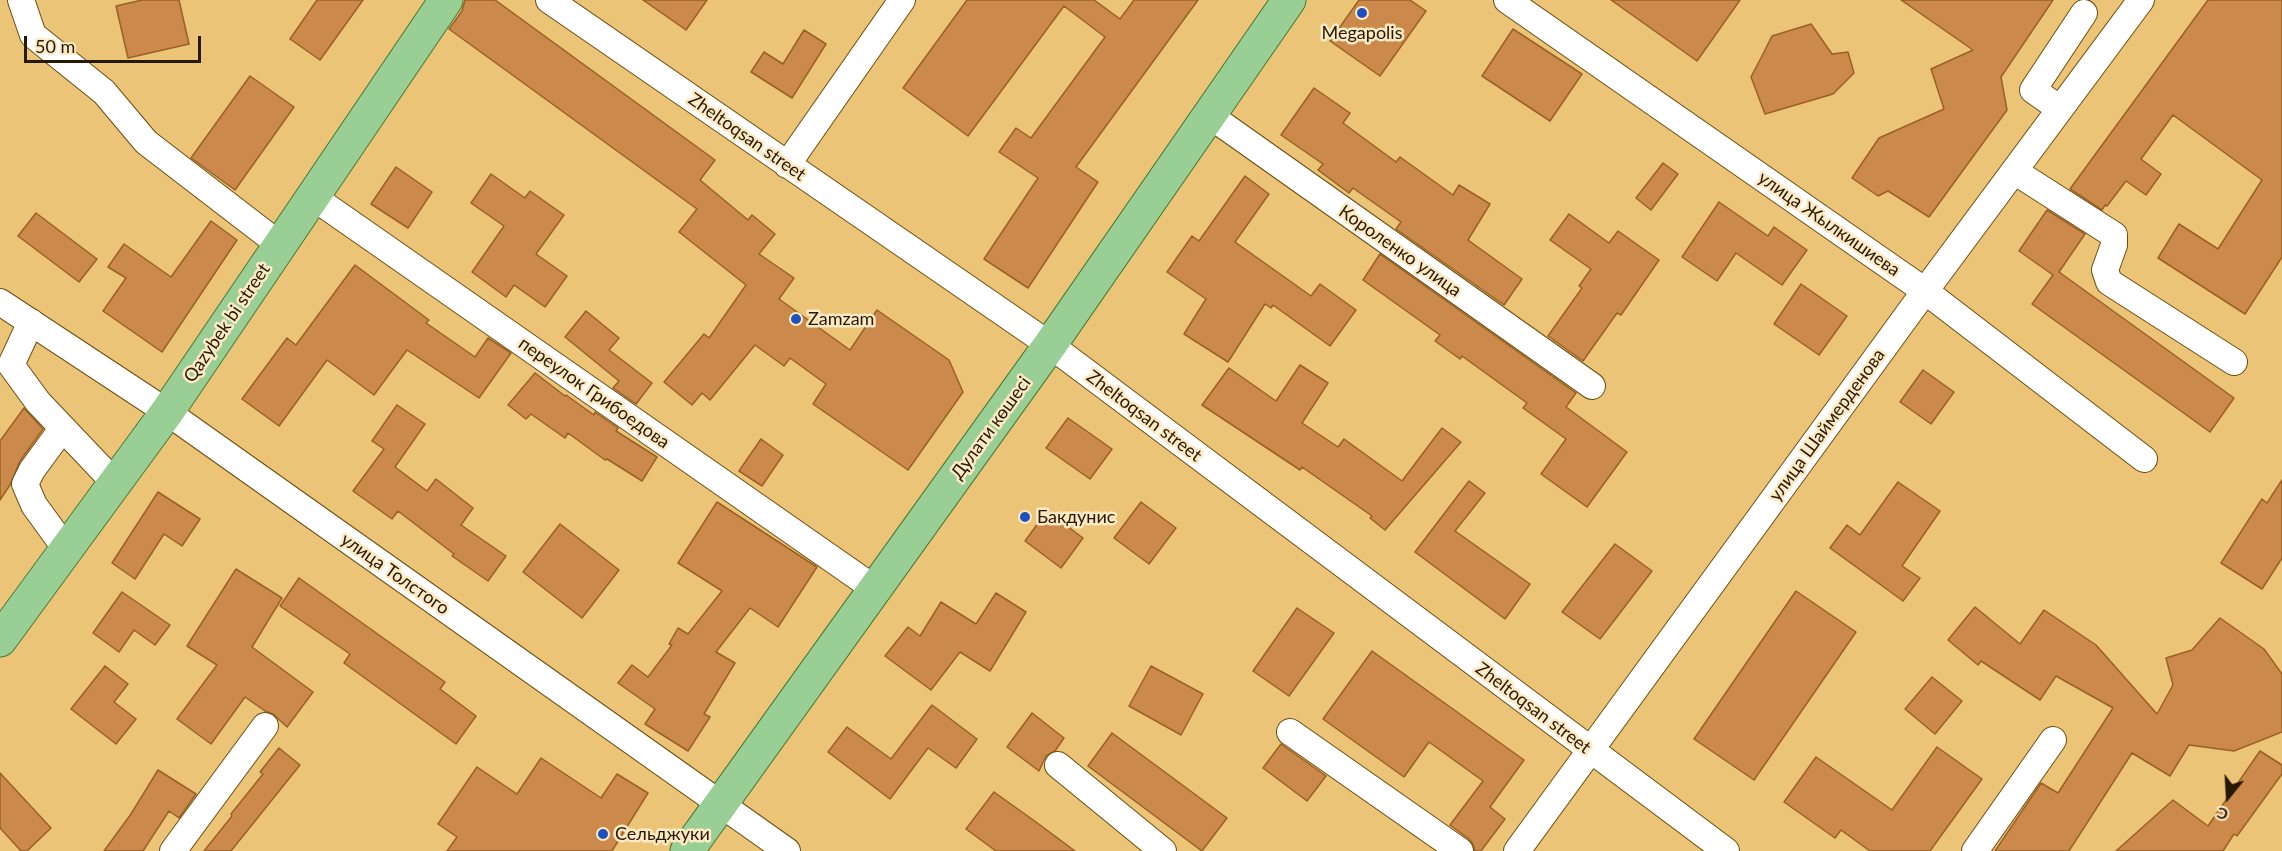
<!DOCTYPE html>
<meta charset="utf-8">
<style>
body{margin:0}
#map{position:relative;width:2282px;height:851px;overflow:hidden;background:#ecc478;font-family:Lato,sans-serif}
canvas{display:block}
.north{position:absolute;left:2198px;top:767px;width:60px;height:60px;-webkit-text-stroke:4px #fde9c4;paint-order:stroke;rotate:198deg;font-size:16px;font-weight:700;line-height:24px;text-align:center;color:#251902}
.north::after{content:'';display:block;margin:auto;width:21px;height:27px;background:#251902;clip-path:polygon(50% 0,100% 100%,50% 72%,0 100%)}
.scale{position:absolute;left:24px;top:36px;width:177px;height:27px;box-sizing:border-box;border:3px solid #251902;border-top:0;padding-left:8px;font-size:18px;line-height:21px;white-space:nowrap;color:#251902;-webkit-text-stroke:4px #fde9c4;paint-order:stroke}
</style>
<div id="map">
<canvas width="2282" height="851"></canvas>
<div class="north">С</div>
<div class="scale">50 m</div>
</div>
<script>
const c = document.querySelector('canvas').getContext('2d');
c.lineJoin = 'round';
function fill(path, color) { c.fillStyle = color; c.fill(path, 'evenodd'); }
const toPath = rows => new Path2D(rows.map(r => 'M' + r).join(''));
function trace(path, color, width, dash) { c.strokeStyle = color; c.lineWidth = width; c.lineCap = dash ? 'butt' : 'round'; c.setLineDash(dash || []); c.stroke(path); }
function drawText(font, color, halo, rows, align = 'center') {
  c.font = font + ' Lato,sans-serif'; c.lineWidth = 5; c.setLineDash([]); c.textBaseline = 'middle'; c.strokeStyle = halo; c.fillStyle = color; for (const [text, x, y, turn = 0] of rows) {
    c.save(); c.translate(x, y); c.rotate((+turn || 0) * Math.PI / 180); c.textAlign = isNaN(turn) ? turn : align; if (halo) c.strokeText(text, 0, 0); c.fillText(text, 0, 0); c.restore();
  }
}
const building = toPath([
 [142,0,179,0,189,44,128,58,116,6,142,0],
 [317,0,363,0,320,60,290,39,317,0],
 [465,0,495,0,715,160,700,180,748,220,752,215,775,234,759,254,794,278,779,299,850,350,877,310,949,360,963,392,908,470,813,404,826,384,790,358,784,366,755,345,710,400,702,393,692,405,664,382,704,334,709,338,746,285,679,232,697,209,449,29,462,11,465,0],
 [643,0,707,0,686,30,643,0],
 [967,0,1094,0,1120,19,1134,0,1198,0,1076,167,1098,182,1028,288,984,259,1038,178,999,152,1016,128,1031,138,1105,37,1064,6,968,136,903,88,967,0],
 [1359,0,1410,0,1426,11,1380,76,1330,41,1359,0],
 [1611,0,1740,0,1697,61,1611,0],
 [1901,0,2053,0,2001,77,2007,110,1929,217,1888,191,1878,196,1852,178,1879,138,1944,109,1931,69,1973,50,1901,0],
 [2208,0,2282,0,2282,257,2245,314,2158,258,2179,224,2218,249,2262,180,2173,115,2141,159,2161,174,2146,195,2126,181,2107,206,2105,205,2102,210,2070,189,2208,0],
 [1811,24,1832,54,1848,52,1854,73,1833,94,1765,114,1751,77,1764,52,1772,36,1811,24],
 [1513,29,1582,74,1550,121,1482,76,1513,29],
 [804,30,826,44,792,98,751,72,764,52,783,64,804,30],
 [250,76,294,107,235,190,191,158,250,76],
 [1314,88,1350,113,1343,123,1396,162,1400,157,1453,195,1459,185,1490,204,1468,240,1522,279,1504,305,1396,229,1401,222,1353,188,1349,193,1318,170,1323,164,1281,135,1314,88],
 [1663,163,1678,174,1651,210,1636,198,1663,163],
 [396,167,432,192,408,228,371,204,396,167],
 [491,174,525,198,530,191,564,215,536,254,567,276,545,307,514,285,506,297,472,272,504,226,471,203,491,174],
 [1245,176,1269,194,1235,242,1311,296,1320,284,1356,310,1330,346,1273,305,1271,308,1265,304,1228,362,1184,334,1206,299,1167,272,1192,236,1199,241,1245,176],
 [1719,202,1768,236,1774,227,1807,250,1782,285,1736,253,1717,281,1682,257,1719,202],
 [2047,210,2085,234,2059,272,2234,398,2210,432,2032,304,2053,275,2019,251,2047,210],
 [36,213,97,259,79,282,18,236,36,213],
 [1569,214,1609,243,1618,231,1659,260,1621,315,1617,313,1583,361,1548,336,1582,288,1579,286,1591,269,1550,240,1569,214],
 [211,221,237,240,162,352,103,311,126,278,108,267,124,244,171,277,211,221],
 [1380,254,1576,393,1566,407,1627,452,1587,507,1541,474,1566,439,1523,408,1527,403,1462,356,1460,359,1435,341,1440,335,1363,280,1380,254],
 [355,265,429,320,426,323,475,357,488,338,511,353,479,398,407,350,374,395,327,360,279,426,242,399,287,338,296,345,355,265],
 [1801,284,1847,316,1819,355,1774,324,1801,284],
 [586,311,619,338,609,350,652,383,636,404,613,388,619,381,565,337,586,311],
 [1300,365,1328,383,1302,423,1338,447,1344,439,1402,481,1442,428,1461,442,1385,530,1370,518,1372,516,1302,467,1300,470,1202,405,1229,368,1276,401,1300,365],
 [1923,370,1954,392,1931,424,1900,402,1923,370],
 [535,373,565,396,566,395,594,415,595,412,618,428,616,431,657,457,642,481,607,459,605,460,568,433,565,438,531,414,526,419,508,405,535,373],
 [397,405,425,424,395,467,427,491,436,479,473,508,461,525,506,556,488,581,452,556,454,554,398,511,392,519,353,491,384,449,372,441,397,405],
 [24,408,43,429,20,461,10,485,0,500,0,441,24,408],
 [1068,418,1112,449,1090,479,1046,448,1068,418],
 [761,439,783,455,762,486,739,471,761,439],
 [2282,480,2282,558,2262,589,2221,563,2262,499,2267,503,2282,480],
 [1469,481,1485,493,1455,531,1530,584,1505,619,1415,552,1469,481],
 [1898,482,1940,511,1902,566,1920,578,1903,601,1830,548,1847,525,1860,535,1898,482],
 [158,492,200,519,182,546,164,534,135,579,112,563,158,492],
 [717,502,817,567,778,627,750,608,716,652,735,663,704,714,710,717,688,751,645,724,655,709,618,683,632,665,648,677,672,645,669,644,678,628,688,634,722,591,678,563,717,502],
 [1141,502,1176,528,1149,564,1114,538,1141,502],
 [1047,511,1083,538,1061,568,1025,541,1047,511],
 [560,524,619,570,582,618,523,572,560,524],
 [1615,544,1652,571,1600,639,1562,612,1615,544],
 [236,569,282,598,252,647,313,692,287,727,273,714,265,711,245,697,211,744,177,719,217,665,187,646,236,569],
 [299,578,445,682,440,689,476,716,456,744,344,663,350,654,280,606,299,578],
 [1796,591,1856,632,1754,780,1694,739,1796,591],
 [122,592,170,625,155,645,134,630,119,652,93,633,122,592],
 [996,593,1026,612,990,671,960,652,931,690,885,656,908,627,920,636,941,602,976,624,996,593],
 [1975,607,2020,644,2044,610,2096,645,2157,714,2173,685,2166,658,2192,650,2220,618,2264,649,2282,674,2282,732,2234,751,2189,745,2170,776,2132,753,2069,851,1995,851,2041,783,2058,793,2113,708,2056,676,2040,700,1981,661,1978,665,1948,640,1975,607],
 [1297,608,1334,633,1289,696,1253,671,1297,608],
 [1372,651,1524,760,1490,807,1505,819,1481,851,1475,851,1473,844,1469,839,1450,825,1483,781,1429,742,1404,777,1323,719,1372,651],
 [105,666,128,684,114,702,136,719,116,744,71,709,105,666],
 [1151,666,1203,694,1181,735,1129,706,1151,666],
 [1932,677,1962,701,1935,734,1905,709,1932,677],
 [932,705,977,739,956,768,928,748,890,799,828,752,847,727,891,759,932,705],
 [1032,713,1064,738,1055,751,1046,756,1039,771,1007,747,1032,713],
 [1112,733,1227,818,1202,851,1088,766,1112,733],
 [1281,744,1326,776,1307,801,1263,768,1281,744],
 [1937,747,1982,779,1930,851,1870,851,1841,830,1835,838,1784,802,1816,757,1892,810,1937,747],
 [279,748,300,765,231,851,204,851,232,816,231,814,263,774,260,772,279,748],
 [2260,751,2282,765,2282,774,2237,836,2234,834,2223,851,2116,851,2173,800,2208,826,2260,751],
 [541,758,601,798,617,774,648,793,612,851,447,851,457,837,438,824,477,767,517,794,541,758],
 [158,770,196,794,179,818,169,811,143,851,104,851,131,814,158,770],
 [0,773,51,828,27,851,21,851,0,828,0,773],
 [994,792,1036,822,1075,851,996,851,966,829,994,792]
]);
fill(building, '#cb894b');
trace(building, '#9a6025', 1.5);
const minor = toPath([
 [21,0,33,35,104,92,146,142,280,245],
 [549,0,1050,345,1726,851],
 [1507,0,1925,291,2144,459],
 [2060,109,2033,90,2084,13],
 [1209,115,1592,386],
 [787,165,902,0],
 [2014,171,2114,235,2114,245,2105,270,2109,282,2234,362],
 [313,197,875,589],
 [0,302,167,412,787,851],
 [31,322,11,365,38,402,115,483],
 [62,429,32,470,25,484,34,505,66,549],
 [1290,732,1460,851],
 [1058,765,1163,851],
 [173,851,265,726],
 [1517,851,1925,291,2141,0],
 [1975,851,2053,740]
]);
const major = toPath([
 [0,640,167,412,446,0],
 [687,851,1050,345,1289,0]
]);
trace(minor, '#6a4e10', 28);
trace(major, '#447a34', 35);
trace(minor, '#fff', 26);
trace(major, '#99ce95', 33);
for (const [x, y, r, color] of [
 [1362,13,6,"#1d51be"],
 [796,319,6,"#1d51be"],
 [1025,517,6,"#1d51be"],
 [603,834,6,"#1d51be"]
]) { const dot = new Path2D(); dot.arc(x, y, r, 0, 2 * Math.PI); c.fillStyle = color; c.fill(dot); trace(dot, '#fde9c4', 2); }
drawText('18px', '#251902', '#fde9c4', [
 ["Megapolis",1362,33,"center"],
 ["Zamzam",808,319],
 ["Бакдунис",1037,517],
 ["Сельджуки",615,834]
], 'left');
drawText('18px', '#251902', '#fde9c4', [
 ["Zheltoqsan street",747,137,35],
 ["улица Жылкишиева",1829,224,35],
 ["Короленко улица",1400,251,35],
 ["Qazybek bi street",227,323,-56],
 ["переулок Грибоедова",594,393,35],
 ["Zheltoqsan street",1144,416,37],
 ["улица Шаймерденова",1827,425,-54],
 ["Дулати көшесі",991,428,-54],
 ["улица Толстого",395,574,35],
 ["Zheltoqsan street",1533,708,37]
]);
</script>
